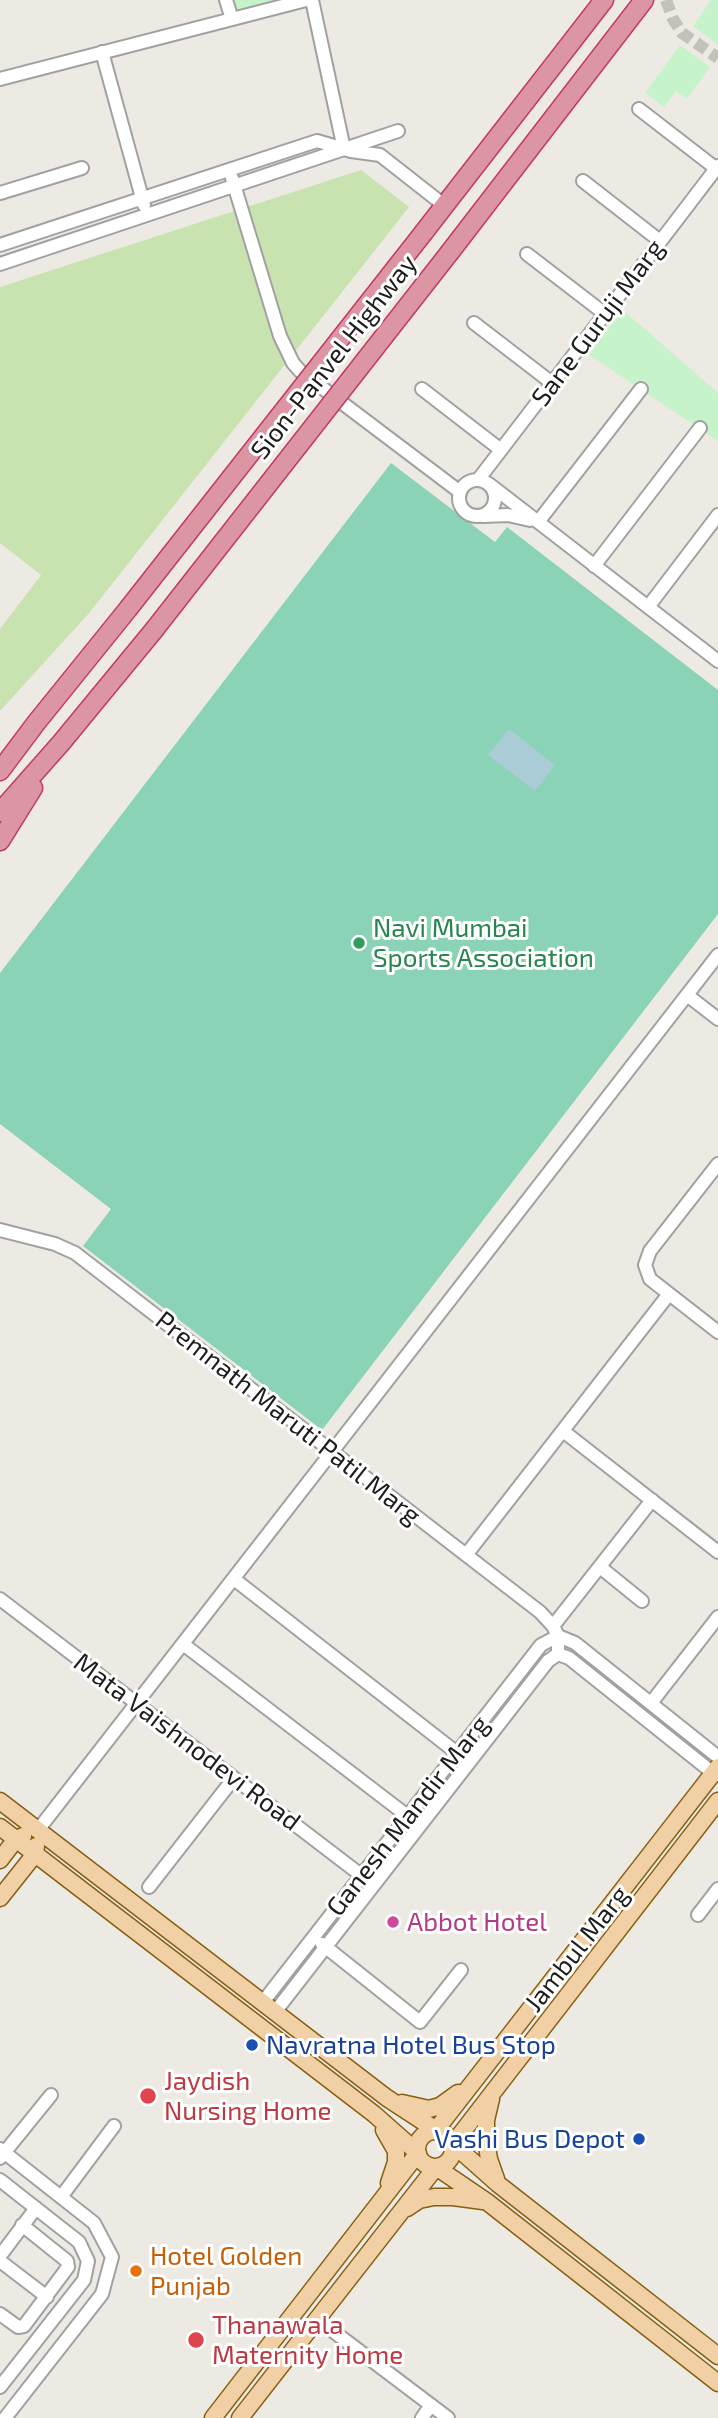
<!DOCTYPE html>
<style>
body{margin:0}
canvas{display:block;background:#edeae4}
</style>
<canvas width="718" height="2418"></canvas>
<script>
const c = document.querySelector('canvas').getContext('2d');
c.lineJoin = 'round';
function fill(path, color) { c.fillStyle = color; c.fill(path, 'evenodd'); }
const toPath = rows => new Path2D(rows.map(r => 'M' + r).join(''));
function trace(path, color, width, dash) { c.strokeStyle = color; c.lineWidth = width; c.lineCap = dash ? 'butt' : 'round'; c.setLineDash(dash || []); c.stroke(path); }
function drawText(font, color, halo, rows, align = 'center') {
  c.font = font + ' "Exo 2",sans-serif'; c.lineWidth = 6; c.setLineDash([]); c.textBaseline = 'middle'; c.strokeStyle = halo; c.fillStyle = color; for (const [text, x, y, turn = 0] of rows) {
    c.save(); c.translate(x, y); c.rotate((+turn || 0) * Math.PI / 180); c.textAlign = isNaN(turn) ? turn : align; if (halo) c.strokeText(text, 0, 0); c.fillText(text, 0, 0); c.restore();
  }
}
fill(toPath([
 [361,170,409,207,90,612,0,711,0,629,41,575,0,543,0,287]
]), '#c8e2b0');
fill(toPath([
 [232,0,284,0,236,12],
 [711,0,718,0,718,45,693,26],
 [680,45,710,67,687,99,676,91,664,107,645,93],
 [623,310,718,393,718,441,588,354]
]), '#c6f3ca');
fill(toPath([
 [391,463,495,542,507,527,718,690,718,914,322,1430,83,1246,111,1209,0,1124,0,973]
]), '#8bd3b7');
fill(toPath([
 [509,729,555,765,535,791,488,755]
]), '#aaccd6');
trace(toPath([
 [666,0,673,19,682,33,718,58]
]), '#c3c1bc', 12, [12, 6]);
const minor = toPath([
 [226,0,232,19],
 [312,0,344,149],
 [102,52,144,205],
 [0,79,306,0],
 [639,109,718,170],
 [232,178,280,336,293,363,300,371,460,492],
 [583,181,660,241],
 [0,193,82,168],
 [0,245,317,141,351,151,380,155,445,206],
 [527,254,605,314],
 [0,264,398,131],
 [474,323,552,383],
 [422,389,501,450],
 '459 498a18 18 0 1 1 36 0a18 18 0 1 1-36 0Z',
 [478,480,718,166],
 [489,484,718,661],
 [483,516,508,515,530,520],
 [538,522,641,389],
 [594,566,700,428],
 [648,607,718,515],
 [687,995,718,1019],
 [718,1164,650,1251,645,1265,650,1279,718,1332],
 [0,1230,55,1244,75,1253,540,1612,553,1626,558,1636,558,1654],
 [563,1431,718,1552],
 [466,1555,669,1294],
 [600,1567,642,1601],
 [234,1579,457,1753],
 [0,1599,374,1885],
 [553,1626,652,1500],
 [558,1636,575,1643,718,1757],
 [183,1644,414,1821],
 [558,1654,569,1658,713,1773,718,1775],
 [651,1703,718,1617],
 [38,1830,718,955],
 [149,1887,234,1778],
 [698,1915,718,1889],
 [322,1944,420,2022,461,1970],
 [263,2002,541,1645,558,1636],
 [275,2012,548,1661,558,1654],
 [0,2149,94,2223,112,2257,102,2294,5,2418],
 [0,2158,51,2095],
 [0,2180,79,2242,88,2261,84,2280,0,2387],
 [61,2197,114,2126],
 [0,2256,36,2208],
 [0,2261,47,2297],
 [0,2314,18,2327,24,2326,68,2267,67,2261,22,2225],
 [317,2319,448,2418],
 [422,2418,431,2405]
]);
const major = toPath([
 [0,1801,387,2098,436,2130],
 [0,1827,374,2114,418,2153],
 [0,1860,16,1839,23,1836],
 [0,1898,35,1854,36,1846],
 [491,2099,486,2120,486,2140,489,2159,496,2179],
 [402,2103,429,2109,440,2106,458,2093],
 [384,2130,396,2151,396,2162,389,2183],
 [436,2130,718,1767],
 '417 2149a18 18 0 1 1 36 0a18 18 0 1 1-36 0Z',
 [453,2144,718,1801],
 [453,2144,498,2184,718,2356],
 [436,2167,486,2201,718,2383],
 [407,2208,419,2200,434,2197,453,2197,483,2201],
 [213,2418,418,2153],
 [240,2418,436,2167]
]);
const highway = toPath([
 [424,232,604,0],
 [450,252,644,0],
 [0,771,36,723,128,609],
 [0,812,61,743,154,630],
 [0,841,33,788]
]);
trace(minor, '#a1a1a1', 16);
trace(major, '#865f11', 19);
trace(highway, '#c43868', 21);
trace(minor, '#fff', 12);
trace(major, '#f1d0a6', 16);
trace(highway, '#dc95a2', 18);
const highwayBridge = toPath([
 [128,609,424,232],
 [154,630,450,252]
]);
trace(highwayBridge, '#c43868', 21, []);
trace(highwayBridge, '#dc95a2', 18);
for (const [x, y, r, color] of [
 [359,943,7,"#2e9e5b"],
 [393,1922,7,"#d1479c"],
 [252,2045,7,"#1a4fb4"],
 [148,2096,9,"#e0444e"],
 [639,2139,7,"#1a4fb4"],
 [136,2271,7,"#e8710a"],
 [196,2340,9,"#e0444e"]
]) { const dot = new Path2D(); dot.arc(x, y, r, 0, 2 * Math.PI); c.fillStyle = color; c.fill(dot); trace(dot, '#fff', 2.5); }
drawText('26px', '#1d1d1d', '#fff', [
 ["Sane Guruji Marg",598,323,-53],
 ["Sion-Panvel Highway",334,357,-52],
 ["Premnath Maruti Patil Marg",288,1418,38],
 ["Mata Vaishnodevi Road",187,1742,37],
 ["Ganesh Mandir Marg",408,1816,-52],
 ["Jambul Marg",577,1949,-52]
]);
drawText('26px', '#27864d', '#fff', [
 ["Navi Mumbai",373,928],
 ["Sports Association",373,958]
], 'left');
drawText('26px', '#b23c85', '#fff', [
 ["Abbot Hotel",407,1922]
], 'left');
drawText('26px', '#164399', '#fff', [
 ["Navratna Hotel Bus Stop",266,2045],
 ["Vashi Bus Depot",625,2139,"right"]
], 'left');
drawText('26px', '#be3a42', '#fff', [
 ["Jaydish",164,2081],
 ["Nursing Home",164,2111],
 ["Thanawala",212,2325],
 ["Maternity Home",212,2355]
], 'left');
drawText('26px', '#c56008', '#fff', [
 ["Hotel Golden",150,2256],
 ["Punjab",150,2286]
], 'left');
</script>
